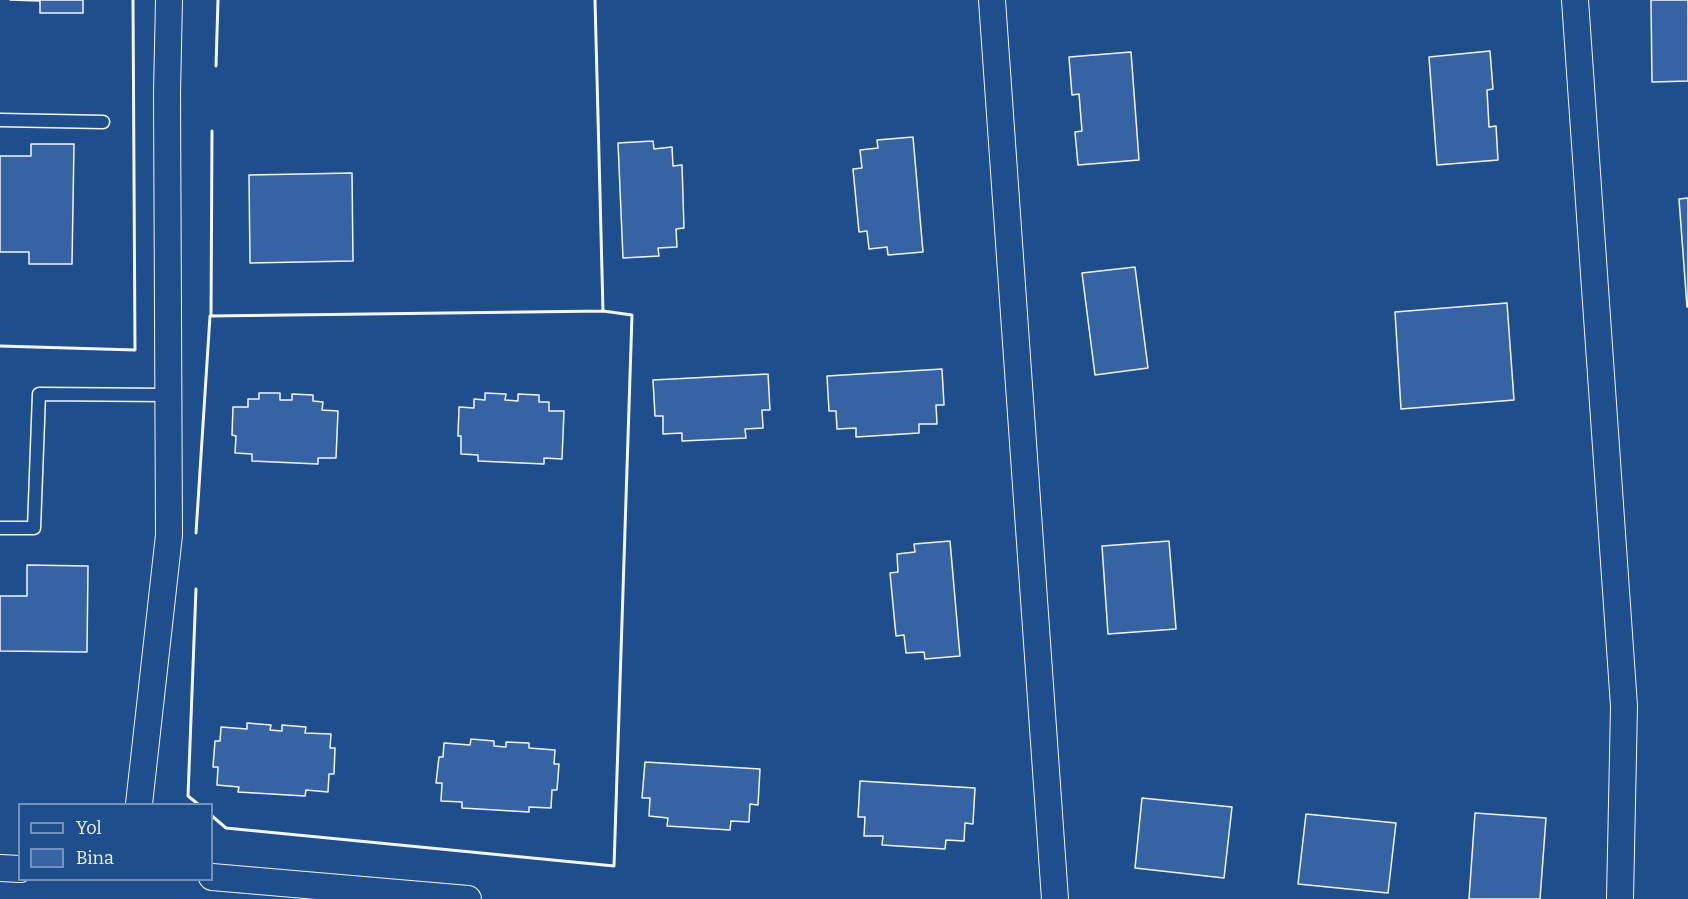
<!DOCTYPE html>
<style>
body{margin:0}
#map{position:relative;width:1688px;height:899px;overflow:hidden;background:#1f4e8c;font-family:Bitter,serif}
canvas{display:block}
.legend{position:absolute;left:18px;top:803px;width:195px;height:78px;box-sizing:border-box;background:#1f4e8c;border:2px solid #7391ba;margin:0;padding:8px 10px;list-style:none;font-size:18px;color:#f2f6ff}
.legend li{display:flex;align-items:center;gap:12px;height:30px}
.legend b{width:30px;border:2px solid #7391ba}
</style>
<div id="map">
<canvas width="1688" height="899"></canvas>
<ul class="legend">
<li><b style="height:8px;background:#1f4e8c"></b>Yol</li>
<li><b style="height:16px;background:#3563a3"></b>Bina</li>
</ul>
</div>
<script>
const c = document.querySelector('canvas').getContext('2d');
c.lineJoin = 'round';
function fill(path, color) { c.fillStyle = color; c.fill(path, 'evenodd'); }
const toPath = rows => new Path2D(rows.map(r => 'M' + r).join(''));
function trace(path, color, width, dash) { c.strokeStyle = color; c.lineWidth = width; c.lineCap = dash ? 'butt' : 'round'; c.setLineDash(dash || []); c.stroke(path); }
const building = toPath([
 [10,0,83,0,83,13,40,13,40,1,10,0],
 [1651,0,1688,0,1688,81,1652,82,1651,0],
 [1490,51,1493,89,1487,90,1489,127,1496,126,1498,160,1437,165,1429,57,1490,51],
 [1131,52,1139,160,1078,165,1075,132,1082,131,1079,94,1072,95,1069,57,1131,52],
 [913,137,923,252,888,255,887,247,869,249,867,231,859,232,853,169,862,168,860,150,878,148,877,140,913,137],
 [653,141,654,149,672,147,673,166,682,165,684,228,676,229,677,247,658,248,659,256,623,258,618,143,653,141],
 [31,144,74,144,72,264,29,264,29,252,0,252,0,156,31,156,31,144],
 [352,173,353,261,250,263,249,175,352,173],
 [1688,198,1688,307,1687,307,1679,199,1688,198],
 [1135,267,1148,368,1095,375,1082,273,1135,267],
 [1507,303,1514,400,1401,409,1395,312,1507,303],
 [942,369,944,405,936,405,937,424,919,424,919,433,856,437,856,428,837,429,836,411,829,411,827,376,942,369],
 [768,374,770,410,762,410,763,428,745,429,746,438,682,441,682,433,663,434,663,416,655,416,653,380,768,374],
 [259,393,280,393,280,400,292,400,292,394,313,395,313,401,323,402,322,410,338,411,336,458,318,458,318,464,252,461,252,454,235,453,236,436,232,435,233,407,248,407,248,399,259,399,259,393],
 [485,393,506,394,505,400,518,401,518,394,539,395,539,402,549,402,549,411,564,411,562,459,544,458,544,464,478,461,478,455,461,454,461,436,458,436,459,407,474,408,474,399,485,400,485,393],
 [950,541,960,656,925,659,924,652,906,653,904,635,896,636,890,573,898,572,897,554,915,552,914,544,950,541],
 [1169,541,1176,629,1108,634,1102,546,1169,541],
 [27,565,88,566,87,652,0,651,0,596,27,596,27,565],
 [247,723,271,725,270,730,282,731,282,725,306,727,305,733,331,734,330,748,335,748,334,774,329,774,328,792,306,790,305,796,238,792,239,787,217,785,218,767,213,767,215,741,220,741,221,727,247,729,247,723],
 [471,739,494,741,494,746,506,747,506,742,529,743,529,748,555,750,554,764,559,764,557,790,552,790,551,808,529,807,529,812,462,808,462,802,441,801,442,783,436,783,439,757,443,757,444,743,470,745,471,739],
 [645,762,760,769,758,805,750,804,749,822,731,821,730,830,667,826,668,818,649,816,650,798,642,798,645,762],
 [860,781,975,788,973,824,965,823,964,841,946,840,945,849,882,845,883,836,864,836,865,817,858,817,860,781],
 [1142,798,1232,807,1224,878,1135,868,1142,798],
 [1475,813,1546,818,1540,899,1469,899,1475,813],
 [1306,814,1396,823,1388,893,1298,884,1306,814]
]);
fill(building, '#3563a3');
trace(building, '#f2f6ff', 1.5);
const lane = toPath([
 [0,120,103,122],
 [0,528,34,528,39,394,168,395]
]);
const street = toPath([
 [992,0,1055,899],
 [1575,0,1624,706,1620,899],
 [139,804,169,535,167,93,169,0],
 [0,868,20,869],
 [212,877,468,899]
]);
trace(lane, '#f2f6ff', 15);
trace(street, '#f2f6ff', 28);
trace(lane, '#1f4e8c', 12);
trace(street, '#1f4e8c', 26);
trace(toPath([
 [595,0,603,311,601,311],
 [216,66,218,0],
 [211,316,212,131],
 [0,346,135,350,133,0],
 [196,533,210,316,603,311,632,315,614,866,226,828,212,816],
 [196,589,188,796,198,804]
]), '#f2f6ff', 3);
</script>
